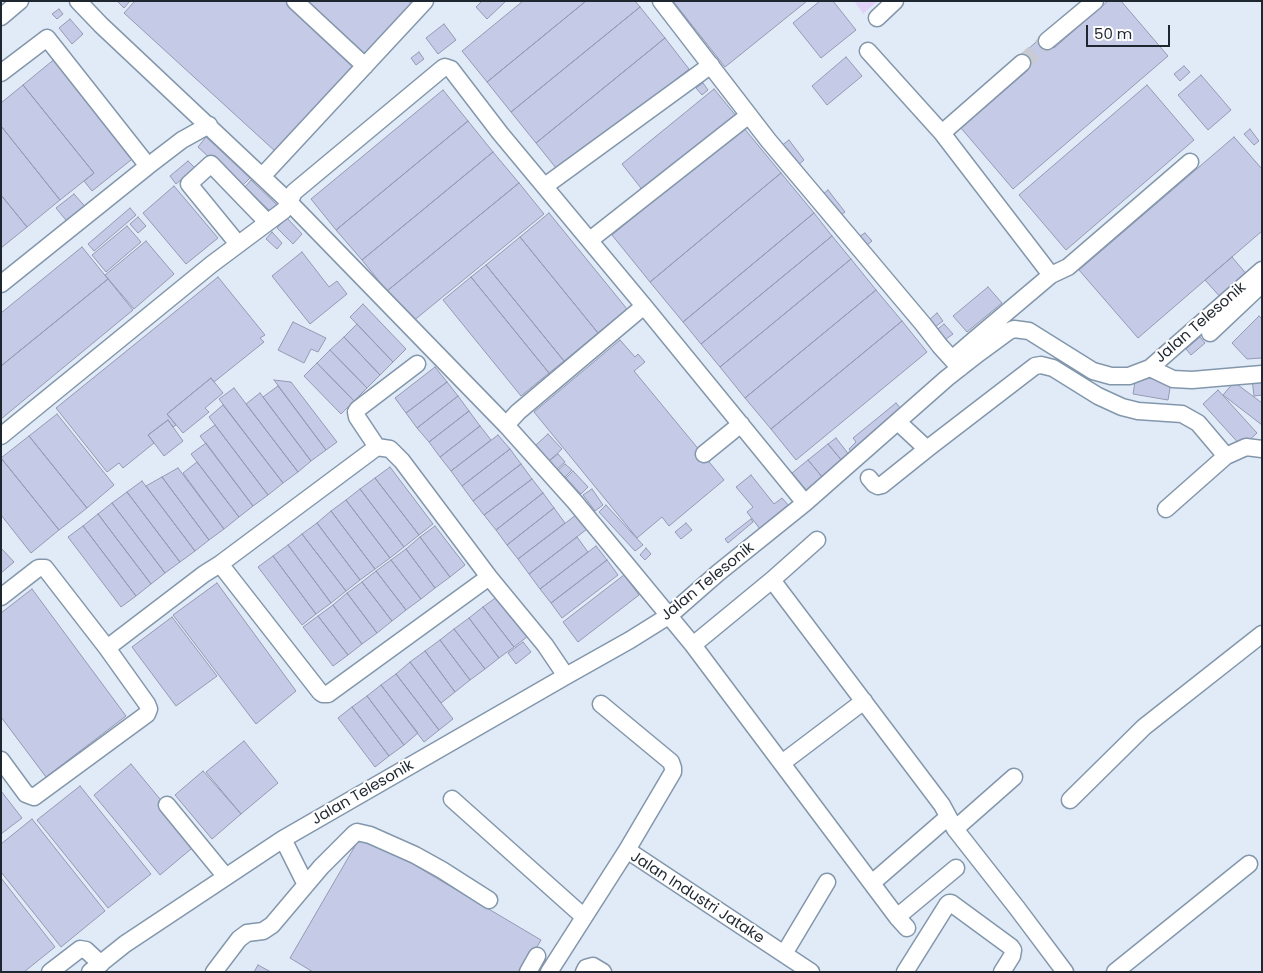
<!DOCTYPE html>
<style>
body{margin:0}
#map{position:relative;width:1263px;height:973px;overflow:hidden;background:#f2f6fb;font-family:Poppins,sans-serif}
canvas{display:block}
.frame{position:absolute;inset:0;border:2px solid #1e262f;pointer-events:none}
.scale{position:absolute;left:1086px;top:25px;width:84px;height:22px;box-sizing:border-box;border:2px solid #1e262f;border-top:0;padding-left:6px;font-size:15px;line-height:18px;white-space:nowrap;color:#1e262f;-webkit-text-stroke:4px #fff;paint-order:stroke}
</style>
<div id="map">
<canvas width="1263" height="973"></canvas>
<div class="frame"></div>
<div class="scale">50 m</div>
</div>
<script>
const c = document.querySelector('canvas').getContext('2d');
c.lineJoin = 'round';
function fill(path, color) { c.fillStyle = color; c.fill(path, 'evenodd'); }
const toPath = rows => new Path2D(rows.map(r => 'M' + r).join(''));
function trace(path, color, width, dash) { c.strokeStyle = color; c.lineWidth = width; c.lineCap = dash ? 'butt' : 'round'; c.setLineDash(dash || []); c.stroke(path); }
function drawText(font, color, halo, rows, align = 'center') {
  c.font = font + ' Poppins,sans-serif'; c.lineWidth = 4; c.setLineDash([]); c.textBaseline = 'middle'; c.strokeStyle = halo; c.fillStyle = color; for (const [text, x, y, turn = 0] of rows) {
    c.save(); c.translate(x, y); c.rotate((+turn || 0) * Math.PI / 180); c.textAlign = isNaN(turn) ? turn : align; if (halo) c.strokeText(text, 0, 0); c.fillText(text, 0, 0); c.restore();
  }
}
fill(toPath([
 [1,1,854,1,863,14,878,1,1262,1,1262,972,1,972]
]), '#e1ebf7');
fill(toPath([
 [854,1,878,1,863,14]
]), '#e0d1f6');
const building = toPath([
 [117,1,130,1,124,8,117,1],
 [135,1,287,1,356,64,276,152,124,13,135,1],
 [301,1,408,1,412,4,363,58,301,1],
 [482,1,506,1,487,19,476,7,482,1],
 [523,1,586,1,487,82,462,51,523,1],
 [586,1,635,1,640,7,511,112,487,82,586,1],
 [673,1,807,1,725,67,673,1],
 [820,1,833,1,856,30,821,58,793,23,820,1],
 [1108,1,1121,1,1168,56,1013,189,961,128,1028,70,1018,58,1043,36,1054,48,1108,1],
 [640,7,665,38,536,143,511,112,640,7],
 [59,9,63,14,57,19,52,14,59,9],
 [70,19,83,34,72,44,59,28,70,19],
 [444,24,456,40,438,54,426,38,444,24],
 [665,38,689,69,560,173,536,143,665,38],
 [419,52,424,59,416,65,411,58,419,52],
 [57,57,136,156,92,191,84,181,94,173,23,85,57,57],
 [846,57,862,76,827,105,812,86,846,57],
 [1184,66,1190,72,1180,81,1174,74,1184,66],
 [1201,75,1231,110,1208,130,1178,95,1201,75],
 [703,83,708,90,702,95,696,88,703,83],
 [23,85,94,173,60,200,1,126,1,103,23,85],
 [1147,85,1194,140,1066,250,1019,195,1147,85],
 [714,89,737,117,644,192,622,164,714,89],
 [443,90,468,121,336,230,311,199,443,90],
 [468,121,493,152,362,260,336,230,468,121],
 [1,126,60,200,27,227,1,195,1,126],
 [743,127,781,173,650,282,612,235,743,127],
 [1250,129,1259,141,1254,145,1244,134,1250,129],
 [206,137,250,178,241,187,198,147,206,137],
 [1234,137,1262,169,1262,231,1138,338,1079,270,1234,137],
 [789,140,804,160,797,166,781,146,789,140],
 [493,152,519,183,387,291,362,260,493,152],
 [188,161,195,168,176,184,170,176,188,161],
 [781,173,814,213,683,322,650,282,781,173],
 [251,180,277,205,271,212,245,187,251,180],
 [519,183,544,214,412,322,387,291,519,183],
 [174,186,218,238,186,264,143,213,174,186],
 [828,190,845,212,840,216,822,195,828,190],
 [74,194,88,210,70,225,56,208,74,194],
 [1,195,27,227,1,248,1,195],
 [130,208,136,215,94,251,88,244,130,208],
 [549,213,627,309,598,333,520,237,549,213],
 [814,213,832,236,701,344,683,322,814,213],
 [138,217,146,226,138,233,130,224,138,217],
 [287,218,302,234,293,244,277,228,287,218],
 [127,226,141,242,106,272,92,255,127,226],
 [272,232,282,243,277,249,266,239,272,232],
 [865,233,872,241,867,245,860,236,865,233],
 [832,236,851,259,720,367,701,344,832,236],
 [520,237,598,333,564,361,486,265,520,237],
 [146,241,174,274,134,309,105,275,146,241],
 [82,247,108,279,1,366,1,313,82,247],
 [302,252,329,287,337,281,347,294,310,324,272,276,302,252],
 [1232,257,1248,276,1222,299,1205,280,1232,257],
 [851,259,876,290,745,398,720,367,851,259],
 [486,265,564,361,549,373,471,277,486,265],
 [218,277,265,335,260,338,264,342,214,382,211,378,167,414,176,425,173,427,168,420,148,435,154,443,123,468,119,463,107,472,56,408,218,277],
 [471,277,549,373,521,396,443,300,471,277],
 [108,279,133,310,1,419,1,366,108,279],
 [988,287,1002,303,967,332,953,316,988,287],
 [876,290,902,321,771,429,745,398,876,290],
 [363,304,406,349,393,362,350,317,363,304],
 [937,313,943,321,935,327,929,320,937,313],
 [1259,316,1262,319,1262,358,1247,359,1232,343,1259,316],
 [902,321,927,352,796,460,771,429,902,321],
 [293,322,326,338,318,352,311,349,304,363,278,350,293,322],
 [357,324,393,362,380,375,344,337,357,324],
 [944,324,953,334,942,342,934,332,944,324],
 [344,337,380,375,367,388,330,350,344,337],
 [1200,337,1205,343,1191,355,1186,349,1200,337],
 [620,340,635,357,638,354,645,362,634,371,724,480,669,526,662,517,637,538,534,412,620,340],
 [330,350,367,388,354,401,317,363,330,350],
 [317,363,354,401,341,414,304,376,317,363],
 [435,367,447,382,406,413,395,398,435,367],
 [1136,376,1171,382,1168,400,1133,394,1136,376],
 [211,378,223,393,205,408,209,412,183,433,167,414,211,378],
 [1262,378,1262,395,1254,396,1252,379,1262,378],
 [274,380,291,382,337,442,326,450,274,380],
 [447,382,458,396,417,428,406,413,447,382],
 [1234,382,1262,403,1262,425,1223,395,1234,382],
 [278,386,326,450,311,461,263,397,278,386],
 [234,388,298,472,283,483,219,399,234,388],
 [1218,390,1257,433,1242,447,1203,404,1218,390],
 [260,393,311,461,298,472,246,404,260,393],
 [458,396,469,411,429,442,417,428,458,396],
 [896,403,903,411,852,453,849,449,856,442,853,438,896,403],
 [223,405,283,483,268,495,209,417,223,405],
 [469,411,480,426,440,457,429,442,469,411],
 [57,414,114,485,87,508,29,436,57,414],
 [168,420,183,441,164,456,148,435,168,420],
 [215,425,268,495,253,506,200,436,215,425],
 [480,426,491,440,451,471,440,457,480,426],
 [548,434,562,449,549,461,535,446,548,434],
 [498,435,510,449,462,486,451,471,498,435],
 [29,436,87,508,59,530,1,458,29,436],
 [836,438,850,456,843,462,828,444,836,438],
 [206,443,253,506,239,517,191,454,206,443],
 [828,444,843,462,823,478,808,460,828,444],
 [510,449,521,464,473,501,462,486,510,449],
 [558,454,565,462,557,469,549,461,558,454],
 [1,458,59,530,31,553,1,515,1,458],
 [808,460,823,478,807,491,792,473,808,460],
 [197,462,239,517,224,529,183,473,197,462],
 [521,464,532,479,484,515,473,501,521,464],
 [565,464,572,470,565,477,558,470,565,464],
 [390,467,433,524,419,535,375,478,390,467],
 [178,468,224,529,209,540,162,477,178,468],
 [573,471,588,487,581,494,566,478,573,471],
 [751,475,774,504,782,498,789,506,760,529,747,512,753,507,736,487,751,475],
 [162,477,209,540,195,551,146,486,162,477],
 [375,478,419,535,404,547,360,489,375,478],
 [532,479,543,493,496,530,484,515,532,479],
 [142,481,195,551,180,562,127,492,142,481],
 [360,489,404,547,390,558,346,500,360,489],
 [592,489,603,505,595,511,583,495,592,489],
 [127,492,180,562,165,573,112,503,127,492],
 [543,493,554,508,507,545,496,530,543,493],
 [346,500,390,558,375,569,331,511,346,500],
 [112,503,165,573,151,584,98,514,112,503],
 [606,505,643,545,635,551,599,512,606,505],
 [554,508,565,523,518,559,507,545,554,508],
 [331,511,375,569,360,580,317,523,331,511],
 [98,514,151,584,136,596,83,526,98,514],
 [576,515,587,529,529,574,518,559,576,515],
 [751,519,753,522,728,543,725,539,751,519],
 [317,523,360,580,346,591,302,534,317,523],
 [686,523,692,530,681,539,675,532,686,523],
 [83,526,136,596,121,607,68,537,83,526],
 [435,526,465,565,450,577,420,537,435,526],
 [302,534,346,591,331,603,288,545,302,534],
 [420,537,450,577,435,588,406,549,420,537],
 [577,537,588,552,540,589,529,574,577,537],
 [288,545,331,603,316,614,273,556,288,545],
 [596,546,607,560,551,603,540,589,596,546],
 [1,548,14,562,1,573,1,548],
 [646,548,651,554,645,560,640,555,646,548],
 [406,549,435,588,421,599,391,560,406,549],
 [273,556,316,614,302,625,258,567,273,556],
 [391,560,421,599,406,610,376,571,391,560],
 [607,560,618,575,562,618,551,603,607,560],
 [376,571,406,610,392,621,362,582,376,571],
 [624,575,639,595,578,642,563,622,624,575],
 [362,582,392,621,377,633,347,593,362,582],
 [217,583,296,691,256,724,173,615,217,583],
 [32,589,126,716,46,777,1,717,1,613,32,589],
 [347,593,377,633,362,644,333,605,347,593],
 [498,596,528,636,514,647,483,607,498,596],
 [333,605,362,644,348,655,318,616,333,605],
 [483,607,514,647,499,658,469,618,483,607],
 [318,616,348,655,333,666,303,627,318,616],
 [172,617,217,676,176,706,132,647,172,617],
 [469,618,499,658,485,669,454,629,469,618],
 [454,629,485,669,470,680,440,640,454,629],
 [440,640,470,680,455,692,425,651,440,640],
 [523,642,531,652,516,664,508,653,523,642],
 [425,651,455,692,441,703,410,662,425,651],
 [410,662,453,719,439,730,396,674,410,662],
 [396,674,439,730,424,742,381,685,396,674],
 [381,685,418,733,404,745,367,696,381,685],
 [367,696,404,745,389,756,352,707,367,696],
 [352,707,389,756,375,767,338,718,352,707],
 [244,741,278,783,241,814,206,772,244,741],
 [131,764,197,844,160,875,94,795,131,764],
 [203,771,241,814,212,839,175,795,203,771],
 [80,786,151,874,108,908,37,820,80,786],
 [1,791,22,818,1,834,1,791],
 [32,819,105,911,61,947,1,872,1,844,32,819],
 [362,834,541,940,522,972,313,972,290,958,362,834],
 [1,878,55,947,24,972,1,972,1,878],
 [258,965,271,972,254,972,258,965]
]);
fill(building, '#c5cae6');
trace(building, '#959ab5', 1);
trace(toPath([
 [1022,63,1047,41]
]), '#c8ccd2', 16, [16, 8]);
const minor = toPath([
 [78,1,101,25,289,202,506,425,575,502,693,645,897,917,907,928],
 [295,1,365,66],
 [661,1,768,140,923,324,940,346,960,368],
 [1,17,20,1],
 [877,18,895,1],
 [1047,41,1095,1],
 [868,51,942,133,1051,275],
 [1,73,47,38,148,166],
 [942,133,1022,63],
 [261,175,268,170,425,1],
 [545,186,711,65],
 [590,240,749,115],
 [238,244,189,184,211,164,267,222],
 [1,284,148,166,182,140,209,125],
 [1210,333,1262,284],
 [952,359,974,340,1051,275,1068,267,1190,162],
 [1150,368,1173,379,1192,380,1262,374],
 [898,422,927,449,1035,366,1041,365,1053,368,1098,396,1122,407,1138,411,1182,414,1198,423,1226,456,1246,447,1262,449],
 [506,425,518,412,644,306],
 [1,436,212,264,283,211,287,207,294,192,443,68,445,67,451,69,500,133,644,306,805,503],
 [377,447,357,417,356,412,358,409,417,364],
 [704,454,741,424],
 [869,478,874,484,878,486,882,485,927,449],
 [1166,509,1226,456],
 [220,564,320,692,323,694,328,694,489,577],
 [772,580,942,805,955,829,1014,777],
 [1,597,37,569,39,568,45,568,107,648],
 [693,645,772,580,817,540],
 [601,704,671,762,673,768,673,772,627,850],
 [1,760,26,794,34,797,147,714,149,709,147,704,107,648,204,574,220,564,377,447,390,449,402,461,489,577,545,645,566,676],
 [782,763,864,701],
 [452,799,584,917],
 [1070,800,1144,727,1262,634],
 [167,805,226,877],
 [955,829,1017,908,1065,972],
 [283,839,306,885],
 [872,883,948,817],
 [897,917,956,868],
 [784,954,827,882],
 [50,972,80,949,86,950,101,964],
 [90,972,125,944,283,839,566,676,630,640,670,615,718,573,805,503,947,378,979,353,1009,331,1014,329,1029,331,1093,371,1111,376,1129,376,1150,368,1262,270],
 [214,972,239,939,247,933,263,931,272,925,321,867,354,834,357,832,370,835,415,855,442,870,489,900],
 [528,972,537,956],
 [549,972,627,850,811,972],
 [584,972,586,968,593,966,603,972],
 [905,972,947,905,949,903,951,903,1011,947,1013,950,1012,956,1002,972],
 [1115,972,1249,864]
]);
trace(minor, '#8397ac', 19);
trace(minor, '#fff', 16);
drawText('15px', '#1e262f', '#fff', [
 ["Jalan Telesonik",1201,323,-41],
 ["Jalan Telesonik",708,582,-39],
 ["Jalan Telesonik",363,793,-30],
 ["Jalan Industri Jatake",697,898,33]
]);
</script>
